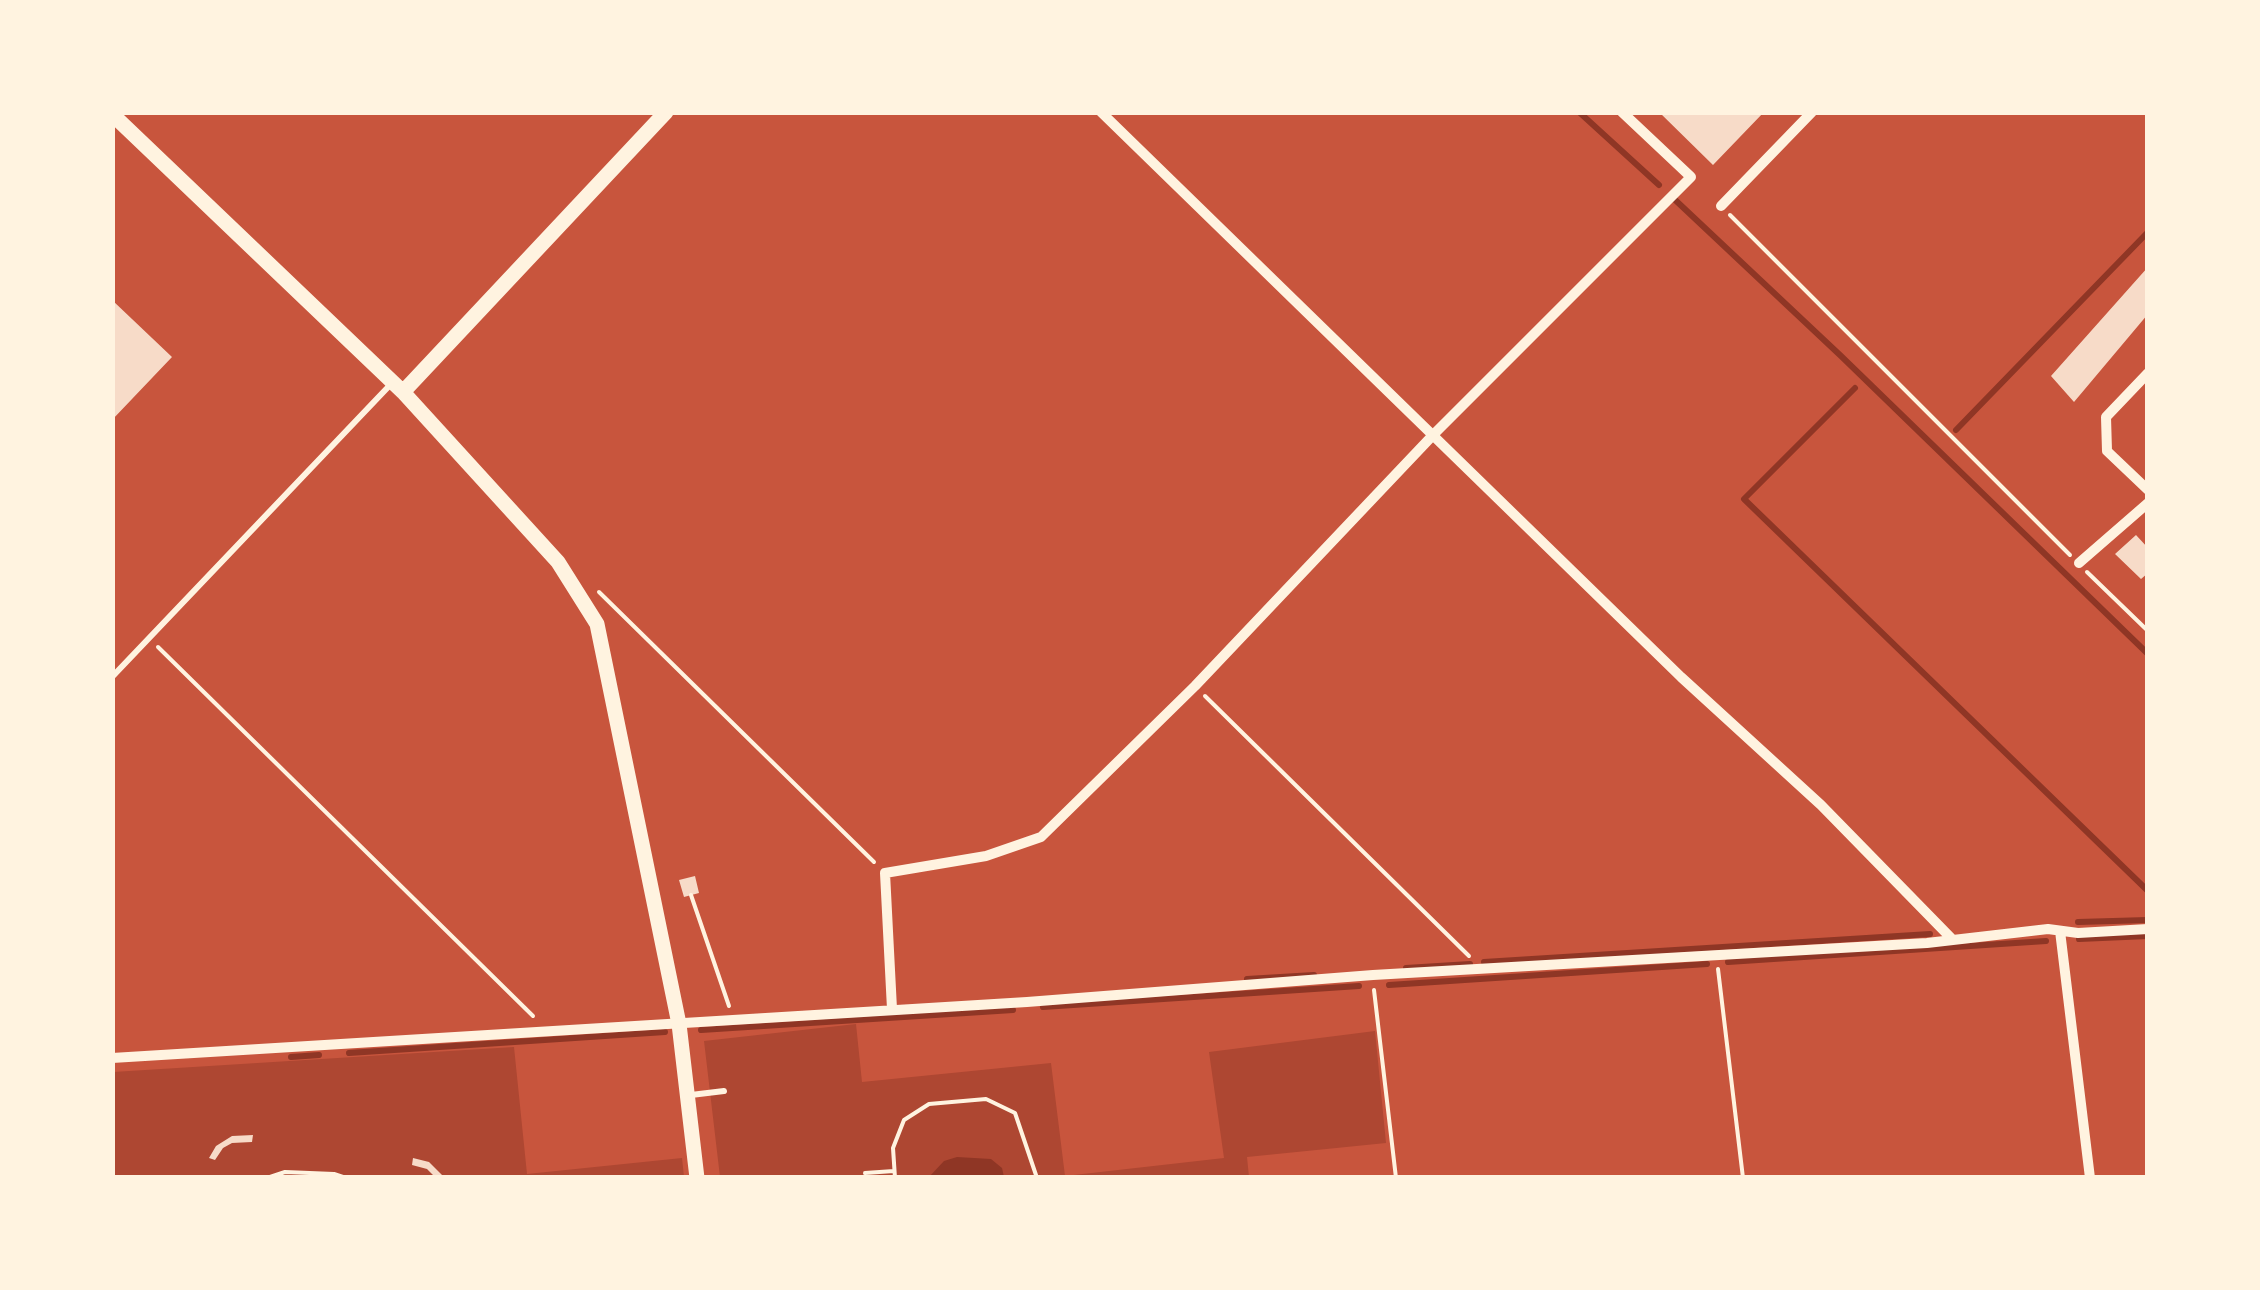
<!DOCTYPE html>
<style>
body{margin:0}
#map{position:relative;width:2260px;height:1290px;overflow:hidden;background:#c8553d;font-family:Lato,sans-serif}
canvas{display:block}
.frame{position:absolute;inset:0;border:115px solid #fff3e0;pointer-events:none}
</style>
<div id="map">
<canvas width="2260" height="1290"></canvas>
<div class="frame"></div>
</div>
<script>
const c = document.querySelector('canvas').getContext('2d');
c.lineJoin = 'round';
function fill(path, color) { c.fillStyle = color; c.fill(path, 'evenodd'); }
const toPath = rows => new Path2D(rows.map(r => 'M' + r).join(''));
function trace(path, color, width, dash) { c.strokeStyle = color; c.lineWidth = width; c.lineCap = dash ? 'butt' : 'round'; c.setLineDash(dash || []); c.stroke(path); }
fill(toPath([
 [856,1024,862,1082,1051,1063,1065,1176,1224,1158,1209,1052,1375,1031,1386,1143,1247,1157,1249,1177,720,1177,704,1041],
 [514,1047,527,1174,682,1158,684,1177,113,1178,113,1072]
]), '#ae4732');
fill(toPath([
 [957,1157,991,1159,1002,1168,1004,1177,929,1177,944,1161]
]), '#8f3625');
trace(toPath([
 [1579,112,1659,185],
 [1672,197,1841,356,2148,654],
 [1855,388,1744,499,2148,891],
 [1956,430,2148,232],
 [2078,922,2148,920],
 [2079,939,2148,936],
 [1484,962,1930,934],
 [1728,962,2046,941],
 [1406,968,1470,964],
 [1247,979,1314,975],
 [1389,985,1707,964],
 [1043,1007,1359,986],
 [701,1030,1013,1010],
 [349,1053,665,1032],
 [291,1057,319,1055]
]), '#8f3625', 6);
fill(toPath([
 [1659,112,1764,112,1713,165],
 [2148,267,2148,314,2074,402,2051,376],
 [112,300,172,357,112,420],
 [2136,535,2148,548,2148,573,2141,579,2115,554],
 [695,876,699,893,684,897,679,880],
 [253,1135,252,1142,232,1143,223,1148,215,1160,209,1158,216,1146,232,1136],
 [413,1158,429,1162,445,1178,436,1178,427,1169,412,1165]
]), '#f7dbc8');
trace(toPath([
 [1730,215,2070,555],
 [2087,572,2148,631],
 [599,592,874,862],
 [158,647,533,1016],
 [1205,696,1469,956],
 [691,895,729,1006],
 [1718,969,1743,1178],
 [1374,990,1396,1178],
 [865,1173,894,1171],
 [267,1178,285,1172,334,1174,346,1178],
 [895,1178,893,1148,904,1120,929,1104,986,1099,1015,1113,1037,1178]
]), '#fff3e0', 4);
trace(toPath([
 [112,677,391,384],
 [691,1095,724,1091]
]), '#fff3e0', 6);
trace(toPath([
 [1101,112,1681,677,1821,805,1952,939],
 [1721,206,1812,112],
 [2148,373,2106,417,2107,451,2148,490],
 [2079,563,2148,503],
 [2060,931,2090,1178],
 [892,1009,885,873,986,856,1041,837,1195,686,1434,434,1691,177,1622,112],
 [112,1058,1027,1002,1373,975,1927,943,2048,929,2078,933,2148,929]
]), '#fff3e0', 10);
trace(toPath([
 [112,114,403,392,558,562,597,624,679,1024,697,1178],
 [403,392,666,112]
]), '#fff3e0', 15);
</script>
